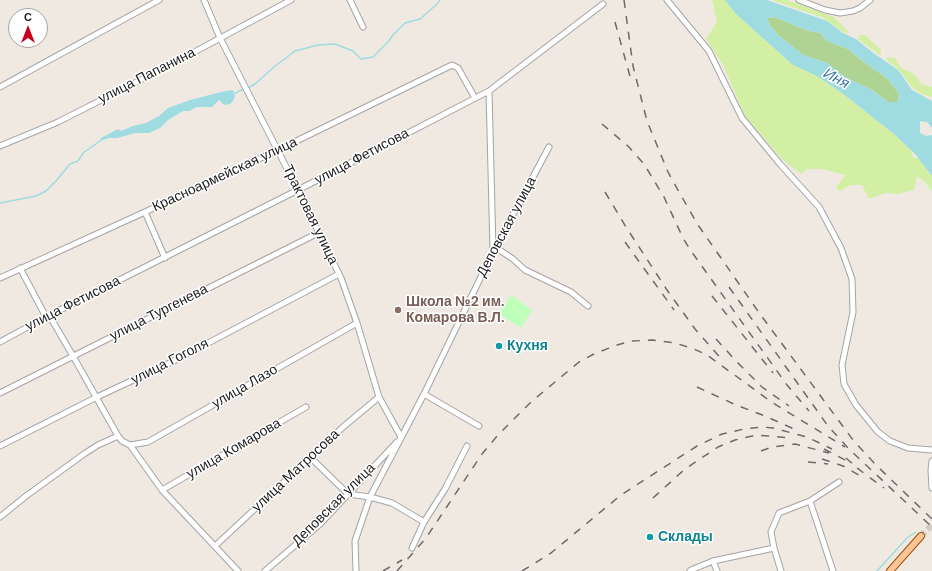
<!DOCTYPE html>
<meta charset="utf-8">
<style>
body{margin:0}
#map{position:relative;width:932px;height:571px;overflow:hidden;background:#f0e9e2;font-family:"DM Sans",sans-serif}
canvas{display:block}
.north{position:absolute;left:8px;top:8px;width:40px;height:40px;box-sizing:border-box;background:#fff;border:1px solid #a5a5a5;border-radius:50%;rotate:0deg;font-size:11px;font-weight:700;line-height:16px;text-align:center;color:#1d1d1d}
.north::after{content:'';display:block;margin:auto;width:14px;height:18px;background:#cb001c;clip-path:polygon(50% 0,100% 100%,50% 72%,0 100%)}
</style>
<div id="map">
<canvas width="932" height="571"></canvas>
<div class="north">С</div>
</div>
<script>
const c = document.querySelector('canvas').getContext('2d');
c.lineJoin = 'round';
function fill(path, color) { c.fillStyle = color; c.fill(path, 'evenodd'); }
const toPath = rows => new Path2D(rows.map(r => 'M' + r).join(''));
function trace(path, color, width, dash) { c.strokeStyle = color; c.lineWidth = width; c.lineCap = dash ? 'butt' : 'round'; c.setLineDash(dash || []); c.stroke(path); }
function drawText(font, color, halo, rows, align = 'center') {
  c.font = font + ' "DM Sans",sans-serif'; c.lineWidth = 3; c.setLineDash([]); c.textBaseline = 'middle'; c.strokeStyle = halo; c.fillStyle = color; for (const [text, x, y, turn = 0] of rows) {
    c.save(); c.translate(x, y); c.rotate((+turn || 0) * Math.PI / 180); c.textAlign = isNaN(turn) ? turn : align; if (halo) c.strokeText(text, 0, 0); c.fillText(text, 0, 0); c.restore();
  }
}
fill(toPath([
 [712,0,725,0,736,14,793,65,817,76,842,93,894,134,911,150,913,157,919,159,932,176,932,192,926,183,917,176,914,190,898,194,886,193,869,199,862,185,850,185,840,191,836,188,845,175,822,169,807,169,801,174,783,160,745,116,723,65,706,39,717,22],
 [772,0,787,0,834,17,849,32,845,33,821,17],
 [860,35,865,35,881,50,881,56,858,39],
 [887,57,895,58,902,69,911,72,917,77,921,84,932,87,932,96,931,97,921,94,913,88,897,68,886,59]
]), '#d3efa3');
fill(toPath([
 [775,17,806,30,820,33,827,41,848,49,860,59,888,79,899,94,898,102,888,102,872,90,845,77,827,63,803,55,778,35,770,25,767,18]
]), '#aed393');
fill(toPath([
 [511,295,532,310,521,328,499,314]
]), '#beffba');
fill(toPath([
 [725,0,767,0,827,21,843,33,856,39,872,52,898,70,912,90,932,101,932,128,927,122,920,121,920,133,926,136,932,135,932,176,915,154,894,134,842,93,817,76,793,65,736,14],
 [775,17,806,30,820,33,827,41,848,49,860,59,888,79,899,94,898,102,888,102,872,90,845,77,827,63,803,55,778,35,770,25,767,18],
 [233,90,235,96,233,101,230,104,224,105,219,100,212,107,197,107,189,111,183,111,168,120,160,128,149,133,135,133,117,138,109,138,100,141,101,138,118,129,121,131,133,126,146,123,159,116,168,108,190,100,225,91]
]), '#9edce2');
trace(toPath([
 [248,88,255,84,274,67,295,51,318,45,335,44,353,51,361,59,373,57,389,41,393,35,405,23,420,19,437,4,440,0],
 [235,93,244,89],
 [0,203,36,196,46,191,56,181,70,164,78,161,83,153,100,141],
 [877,571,907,538,916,532]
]), '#9edce2', 1.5);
trace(toPath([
 [921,536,932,525]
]), '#d0cac4', 6, [6, 3]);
const minor = toPath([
 [204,0,220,38,298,190,341,278,357,323,379,397,401,437],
 [350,0,363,27],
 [667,0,709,51,742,118,780,164,819,207,841,248,852,279,853,312,842,365,844,384,856,405,878,432,890,441,908,448,932,450],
 [799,0,825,10,840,13,853,11,860,8,870,0],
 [0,87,159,0],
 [489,91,493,251],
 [0,146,58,122,174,63,291,0],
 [145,212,165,258],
 [495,247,513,259,525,270,571,292,588,306],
 [20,268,46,317,52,320,73,356,118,436],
 [0,278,145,212,278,150,452,65,458,68,475,98],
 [0,342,46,317,298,190,489,91,603,4],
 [0,393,318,233],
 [424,394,479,426],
 [130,445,148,442,357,323],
 [0,446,97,397,176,360,339,274],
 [310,457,348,494,370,497,392,503,424,522,412,548],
 [932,461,931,470,932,488],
 [162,490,306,407],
 [810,501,833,571],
 [0,517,26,496,84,454,98,445,118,436,122,441,130,445,162,490,238,571],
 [424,522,445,489,467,446],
 [215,546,343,427,379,397],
 [713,561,717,571],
 [265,571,320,524,397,442],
 [356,571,355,541,370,497,424,394,493,252,549,147],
 [690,571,691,570,713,561,774,548],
 [781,571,774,548,771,532,779,513,810,501,839,482]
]);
const major = toPath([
 [890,571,921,536]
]);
trace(minor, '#a4a4a4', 7);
trace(major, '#975000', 8);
trace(minor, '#fff', 5);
trace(major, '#ffc498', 6);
trace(toPath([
 [624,0,633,66,647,121,668,172,683,199,698,225,760,314,853,440,876,465,932,519],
 [615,22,631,80],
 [602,124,629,147,644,164,664,197,683,238,691,251,787,385,809,411],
 [605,192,626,227,667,290,695,329,724,362],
 [625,242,674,310],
 [729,287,828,426,849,449,932,527],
 [712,296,773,373],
 [716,339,737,362,762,387,789,406],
 [697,387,736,405,765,416,794,429],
 [824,449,849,462],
 [761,451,772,447,795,444,829,453],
 [846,458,861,471],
 [822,459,843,466,862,477],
 [808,462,828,464],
 [857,468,884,488],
 [653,498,685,469,718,447,735,440,756,435,792,438],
 [383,571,402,560],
 [397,571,426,538,482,454,498,435,531,402,579,362,594,354,617,345,632,341,653,340,675,343,694,349,707,355,773,403,845,447],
 [522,571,551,553,621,495,697,446,722,434,744,429,762,427,773,428,807,437,832,449]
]), '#6b6b6b', 1.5, [8, 8]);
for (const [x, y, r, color] of [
 [398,310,4,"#8d6e63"],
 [499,346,4,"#0f9aa8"],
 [650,537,4,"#0f9aa8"]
]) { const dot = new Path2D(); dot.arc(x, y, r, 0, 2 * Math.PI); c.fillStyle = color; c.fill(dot); trace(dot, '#fff', 1.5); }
drawText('14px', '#1d1d1d', '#fff', [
 ["улица Папанина",147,76,-27],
 ["улица Фетисова",362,157,-28],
 ["Красноармейская улица",225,175,-25],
 ["Трактовая улица",310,215,64],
 ["Деповская улица",507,227,-62],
 ["улица Фетисова",73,304,-27],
 ["улица Тургенева",159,313,-27],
 ["улица Гоголя",170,362,-27],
 ["улица Лазо",245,387,-30],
 ["улица Комарова",234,449,-30],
 ["улица Матросова",296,471,-43],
 ["Деповская улица",334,505,-45]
]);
drawText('bold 14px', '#785e54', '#fff', [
 ["Школа №2 им.",406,302],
 ["Комарова В.Л.",406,318]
], 'left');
drawText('bold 14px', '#0d838f', '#fff', [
 ["Кухня",507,346],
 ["Склады",658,537]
], 'left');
drawText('italic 15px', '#397a9d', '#fff', [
 ["Иня",836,79,29]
]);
</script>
